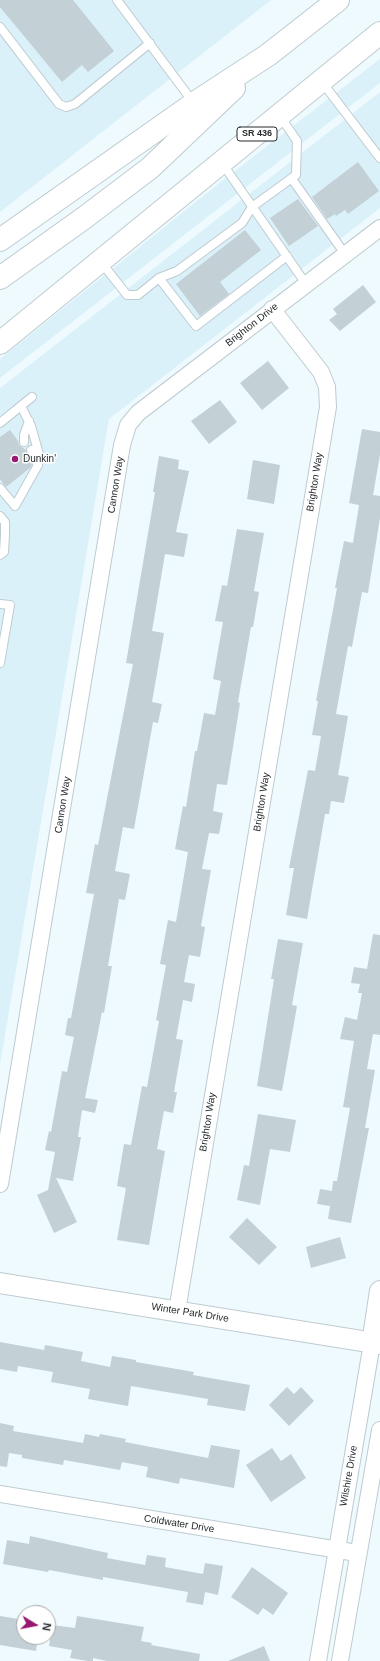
<!DOCTYPE html>
<style>
body{margin:0}
#map{position:relative;width:380px;height:1661px;overflow:hidden;background:#effafe;font-family:Arial,sans-serif}
canvas{display:block}
.north{position:absolute;left:16px;top:1605px;width:40px;height:40px;box-sizing:border-box;background:#fff;border:1px solid #a8aaab;border-radius:50%;rotate:100deg;font-size:11px;font-weight:700;line-height:16px;text-align:center;color:#262b2d}
.north::after{content:'';display:block;margin:auto;width:14px;height:18px;background:#971870;clip-path:polygon(50% 0,100% 100%,50% 72%,0 100%)}
</style>
<div id="map">
<canvas width="380" height="1661"></canvas>
<div class="north">N</div>
</div>
<script>
const c = document.querySelector('canvas').getContext('2d');
c.lineJoin = 'round';
function fill(path, color) { c.fillStyle = color; c.fill(path, 'evenodd'); }
const toPath = rows => new Path2D(rows.map(r => 'M' + r).join(''));
function trace(path, color, width, dash) { c.strokeStyle = color; c.lineWidth = width; c.lineCap = dash ? 'butt' : 'round'; c.setLineDash(dash || []); c.stroke(path); }
function drawText(font, color, halo, rows, align = 'center') {
  c.font = font + ' Arial,sans-serif'; c.lineWidth = 3; c.setLineDash([]); c.textBaseline = 'middle'; c.strokeStyle = halo; c.fillStyle = color; for (const [text, x, y, turn = 0] of rows) {
    c.save(); c.translate(x, y); c.rotate((+turn || 0) * Math.PI / 180); c.textAlign = isNaN(turn) ? turn : align; if (halo) c.strokeText(text, 0, 0); c.fillText(text, 0, 0); c.restore();
  }
}
fill(toPath([
 [0,0,271,0,0,212],
 [380,59,380,83,0,378,0,359,223,180],
 [380,92,380,208,109,419,0,1065,0,388]
]), '#dbf1fa');
fill(toPath([
 [0,0,73,0,114,51,88,72,82,65,62,82,0,7],
 [358,162,379,191,348,214,345,210,336,216,335,214,327,219,312,197],
 [298,199,318,226,289,246,270,218],
 [245,230,261,250,220,282,229,294,200,316,176,284],
 [363,285,376,302,340,331,329,320,337,314,333,309],
 [268,361,289,388,262,410,240,383],
 [220,400,237,422,209,444,191,421],
 [362,429,380,432,380,455,373,495,380,496,380,518,368,593,362,592,352,647,348,646,336,714,348,716,338,775,349,777,344,803,331,801,329,814,325,814,307,919,286,915,294,868,289,868,308,770,315,771,321,736,312,735,318,701,316,701,337,588,335,588,344,541,353,543,359,505,349,503],
 [10,430,18,441,19,445,26,450,32,465,30,468,6,487,0,479,0,437],
 [159,456,179,460,178,469,189,471,176,532,188,534,184,557,165,554,152,631,164,633,152,702,162,704,158,723,153,722,134,829,123,827,115,871,130,874,125,900,119,899,108,966,112,966,104,1013,102,1012,85,1098,98,1100,95,1113,82,1110,78,1137,81,1137,73,1181,56,1178,77,1222,54,1233,37,1195,48,1190,55,1152,45,1150,49,1131,51,1132,62,1071,67,1072,74,1037,65,1035,68,1018,71,1018,94,894,86,893,95,844,98,845,133,664,126,663,155,492,153,492],
 [253,460,280,465,274,504,247,499],
 [237,529,264,533,254,591,259,592,253,627,251,627,238,702,240,703,227,785,217,784,213,811,223,813,219,834,209,833,202,869,211,870,201,926,205,927,200,957,189,955,184,982,195,984,192,1002,183,1000,176,1039,183,1040,174,1092,177,1092,173,1113,164,1111,157,1149,165,1151,149,1245,117,1240,126,1188,117,1186,124,1144,131,1145,142,1086,147,1087,159,1021,156,1020,166,965,160,964,168,920,176,922,188,852,175,849,183,806,186,807,195,751,197,751,204,713,215,715,221,681,213,679,223,622,215,621,222,585,227,586],
 [373,934,380,935,380,1035,373,1034,367,1069,375,1070,365,1128,369,1128,351,1223,328,1219,330,1206,317,1204,320,1189,332,1191,333,1181,337,1181,350,1108,343,1107,354,1041,340,1039,345,1017,357,1020,362,993,358,993,360,984,351,983,354,967,367,969],
 [278,939,303,943,292,1005,297,1006,282,1091,257,1086,274,979,271,979],
 [258,1114,296,1120,290,1152,270,1149,260,1205,237,1200,244,1165,249,1166],
 [247,1218,277,1247,259,1265,229,1237],
 [340,1237,346,1258,311,1268,306,1247],
 [0,1342,44,1350,45,1345,83,1352,81,1361,110,1367,112,1356,136,1360,136,1362,194,1372,193,1375,250,1385,245,1411,207,1405,208,1399,131,1386,128,1406,88,1399,90,1389,51,1382,53,1372,18,1366,17,1372,0,1369],
 [287,1387,294,1394,301,1387,314,1401,289,1426,269,1405],
 [0,1423,14,1426,13,1431,83,1443,85,1434,99,1437,100,1434,126,1439,125,1442,208,1458,211,1445,240,1450,234,1488,180,1478,179,1484,146,1477,148,1467,122,1462,120,1470,64,1460,63,1465,22,1458,22,1455,9,1453,7,1467,0,1466],
 [272,1448,281,1461,291,1454,306,1478,271,1502,246,1465],
 [30,1536,108,1553,107,1558,145,1565,147,1555,166,1558,165,1567,203,1574,205,1563,223,1566,218,1595,205,1592,203,1605,186,1602,188,1592,103,1577,103,1580,49,1570,48,1572,3,1564,7,1540,29,1544],
 [252,1567,288,1593,273,1615,263,1608,258,1615,231,1597],
 [0,1616,24,1620,24,1637,38,1637,36,1651,0,1645],
 [77,1616,144,1627,141,1641,152,1643,151,1645,200,1654,199,1661,107,1661,93,1658,93,1661,88,1661,70,1658,72,1650,49,1646,52,1625,75,1628],
 [264,1646,270,1661,228,1661]
]), '#c3d0d5');
const service = toPath([
 [117,0,193,102],
 [0,27,59,104,66,107,75,104,150,43],
 [322,82,380,158],
 [222,163,306,284],
 [292,179,345,254],
 [101,262,127,295,138,295,159,278,196,326,287,256],
 [159,278,177,271,242,223,252,207,296,175,297,141,280,116],
 [0,423,32,397],
 [24,442,24,435,29,421],
 [31,450,38,465],
 [0,488,15,506,38,465,39,454,31,426,21,406],
 [0,516,5,522,5,535,4,552,0,555],
 [0,604,10,605,0,663]
]);
const minor = toPath([
 [0,1184,122,445,128,425,138,413,380,228],
 [177,1311,328,407,327,387,321,372,272,309],
 [0,1494,357,1553],
 [318,1661,372,1343],
 [340,1661,380,1430]
]);
const tertiary = toPath([
 [0,1283,380,1344],
 [372,1343,380,1291]
]);
const primary = toPath([
 [0,240,196,102,268,55,338,0],
 [0,278,84,218,150,168,234,88],
 [0,343,380,33]
]);
trace(service, '#becbd0', 10);
trace(minor, '#becbd0', 18);
trace(tertiary, '#becbd0', 22);
trace(primary, '#becbd0', 24);
trace(service, '#fff', 8);
trace(minor, '#fff', 16);
trace(tertiary, '#fff', 20);
trace(primary, '#fff', 22);
for (const [x, y, r, color] of [
 [15,459,4,"#971870"]
]) { const dot = new Path2D(); dot.arc(x, y, r, 0, 2 * Math.PI); c.fillStyle = color; c.fill(dot); trace(dot, '#fff', 1.5); }
for (const [x, y, w] of [
 [257,134,40]
]) { const box = new Path2D(); box.roundRect(x - w / 2, y - 7, w, 14, 3); c.fillStyle = '#fff'; c.fill(box); trace(box, '#262b2d', 1); }
drawText('bold 9px', '#262b2d', null, [
 ["SR 436",257,134]
]);
drawText('10px', '#262b2d', '#fff', [
 ["Brighton Drive",252,325,-38],
 ["Brighton Way",315,482,-81],
 ["Cannon Way",116,485,-81],
 ["Brighton Way",262,802,-81],
 ["Cannon Way",63,805,-81],
 ["Brighton Way",208,1122,-81],
 ["Winter Park Drive",190,1313,9],
 ["Wilshire Drive",349,1476,-80],
 ["Coldwater Drive",179,1524,9]
]);
drawText('10px', '#262b2d', '#fff', [
 ["Dunkin'",23,459]
], 'left');
</script>
